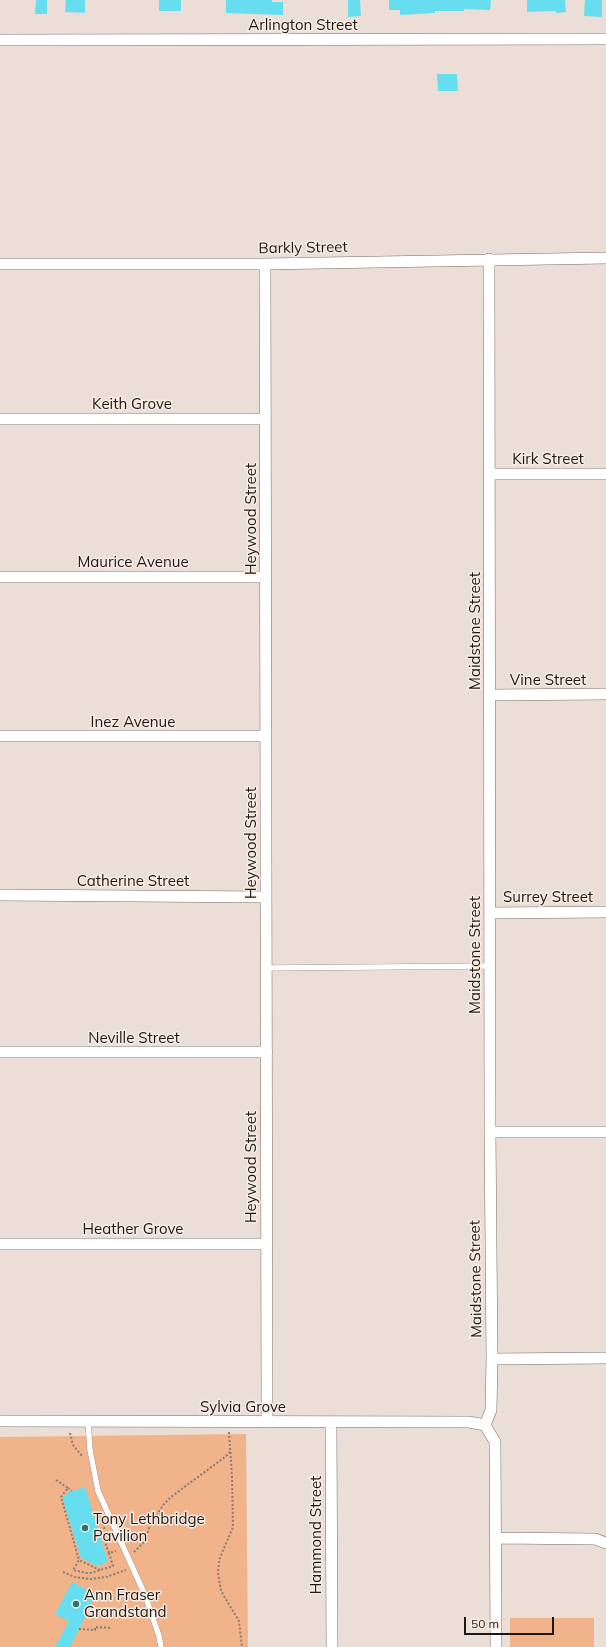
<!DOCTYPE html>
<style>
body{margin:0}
#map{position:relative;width:606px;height:1647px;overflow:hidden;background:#ebded6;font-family:Mulish,sans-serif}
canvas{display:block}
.scale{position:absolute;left:464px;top:1617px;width:90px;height:18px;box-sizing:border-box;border:2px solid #1c1815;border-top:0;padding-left:5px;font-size:12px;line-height:14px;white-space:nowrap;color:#1c1815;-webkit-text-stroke:3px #f9ece3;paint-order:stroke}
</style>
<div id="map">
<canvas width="606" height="1647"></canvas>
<div class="scale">50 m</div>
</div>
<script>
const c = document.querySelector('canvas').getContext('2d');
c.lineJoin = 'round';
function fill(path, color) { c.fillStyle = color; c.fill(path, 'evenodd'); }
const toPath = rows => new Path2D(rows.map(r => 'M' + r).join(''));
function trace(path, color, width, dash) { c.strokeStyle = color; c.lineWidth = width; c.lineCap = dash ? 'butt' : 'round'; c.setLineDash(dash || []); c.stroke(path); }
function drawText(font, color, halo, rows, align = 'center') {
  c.font = font + ' Mulish,sans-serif'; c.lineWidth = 3; c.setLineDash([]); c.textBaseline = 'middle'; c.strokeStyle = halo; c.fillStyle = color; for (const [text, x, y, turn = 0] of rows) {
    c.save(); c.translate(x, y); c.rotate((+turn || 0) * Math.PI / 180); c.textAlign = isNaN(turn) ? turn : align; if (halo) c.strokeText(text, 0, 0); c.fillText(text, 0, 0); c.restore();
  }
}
fill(toPath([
 [246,1434,248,1647,0,1647,0,1437],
 [510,1618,594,1618,594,1647,510,1647]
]), '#f1b38a');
fill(toPath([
 [36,0,47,0,47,14,35,14],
 [66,0,85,0,85,13,65,12],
 [159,0,181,0,181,11,159,11],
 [226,0,272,0,272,2,283,2,283,15,226,13],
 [348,0,360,0,361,16,348,17],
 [389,0,491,0,490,10,464,9,464,11,435,11,435,13,400,15,400,10,389,10],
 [527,0,565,0,566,12,556,13,556,11,527,12],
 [585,0,602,0,602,17,584,16],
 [437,74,457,74,458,91,438,91],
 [85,1487,108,1562,97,1566,81,1558,62,1497,67,1495,66,1493],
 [72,1582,96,1595,70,1647,55,1647,69,1621,55,1614]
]), '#66def0');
const lane = toPath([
 [266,968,490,966],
 [88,1421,90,1450,98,1491,145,1595,159,1636,161,1647]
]);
const street = toPath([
 [0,40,606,39],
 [489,259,490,1132,492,1359,491,1410,485,1425,495,1442,496,1647],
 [0,264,265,264,606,258],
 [265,264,267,1422],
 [0,419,265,419],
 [490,474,606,474],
 [0,577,266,577],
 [490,695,606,694],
 [0,736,266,736],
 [0,895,266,897],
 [490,913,606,912],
 [0,1052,267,1052],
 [490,1132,606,1132],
 [0,1244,266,1244],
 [492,1359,606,1358],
 [0,1421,469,1422,485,1425],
 [331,1423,332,1647],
 [496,1538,595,1539,606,1543]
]);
trace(lane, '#786d66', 6);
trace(street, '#786d66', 12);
trace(toPath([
 [229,1432,232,1476,233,1527,219,1560,218,1573,221,1591,239,1621,242,1647],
 [70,1433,73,1445,82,1456],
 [56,1480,68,1488,61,1497,79,1560],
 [68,1488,72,1491],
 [99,1516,105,1530],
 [104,1540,109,1553],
 [134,1552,145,1541,149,1528,163,1505,171,1497,225,1457,231,1451],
 [100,1570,79,1560,73,1570,87,1573,91,1573,113,1566,109,1553,116,1551],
 [63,1572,75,1577,90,1579,106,1577,126,1570],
 [79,1629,95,1630,95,1627,112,1628]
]), '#867e78', 2, [2, 2]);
trace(lane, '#fff', 5.5);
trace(street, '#fff', 11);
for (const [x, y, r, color] of [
 [85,1528,4,"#2a727c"],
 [76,1604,4,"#2a727c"]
]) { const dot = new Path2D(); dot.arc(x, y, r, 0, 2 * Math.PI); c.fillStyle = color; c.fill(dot); trace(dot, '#f9ece3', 1.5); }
drawText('15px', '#1c1815', '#f9ece3', [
 ["Arlington Street",303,25],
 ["Barkly Street",303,248,-1],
 ["Keith Grove",132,404],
 ["Kirk Street",548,459],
 ["Heywood Street",251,519,-90],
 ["Maurice Avenue",133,562],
 ["Maidstone Street",475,631,-90],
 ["Vine Street",548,680],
 ["Inez Avenue",133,722],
 ["Heywood Street",251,843,-90],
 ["Catherine Street",133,881],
 ["Surrey Street",548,897],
 ["Maidstone Street",475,955,-90],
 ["Neville Street",134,1038],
 ["Heywood Street",251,1167,-90],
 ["Heather Grove",133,1229],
 ["Maidstone Street",476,1279,-91],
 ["Sylvia Grove",243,1407],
 ["Hammond Street",316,1535,-90]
]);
drawText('15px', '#1c1815', '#f9ece3', [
 ["Tony Lethbridge",93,1519],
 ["Pavilion",93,1536],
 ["Ann Fraser",84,1595],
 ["Grandstand",84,1612]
], 'left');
</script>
